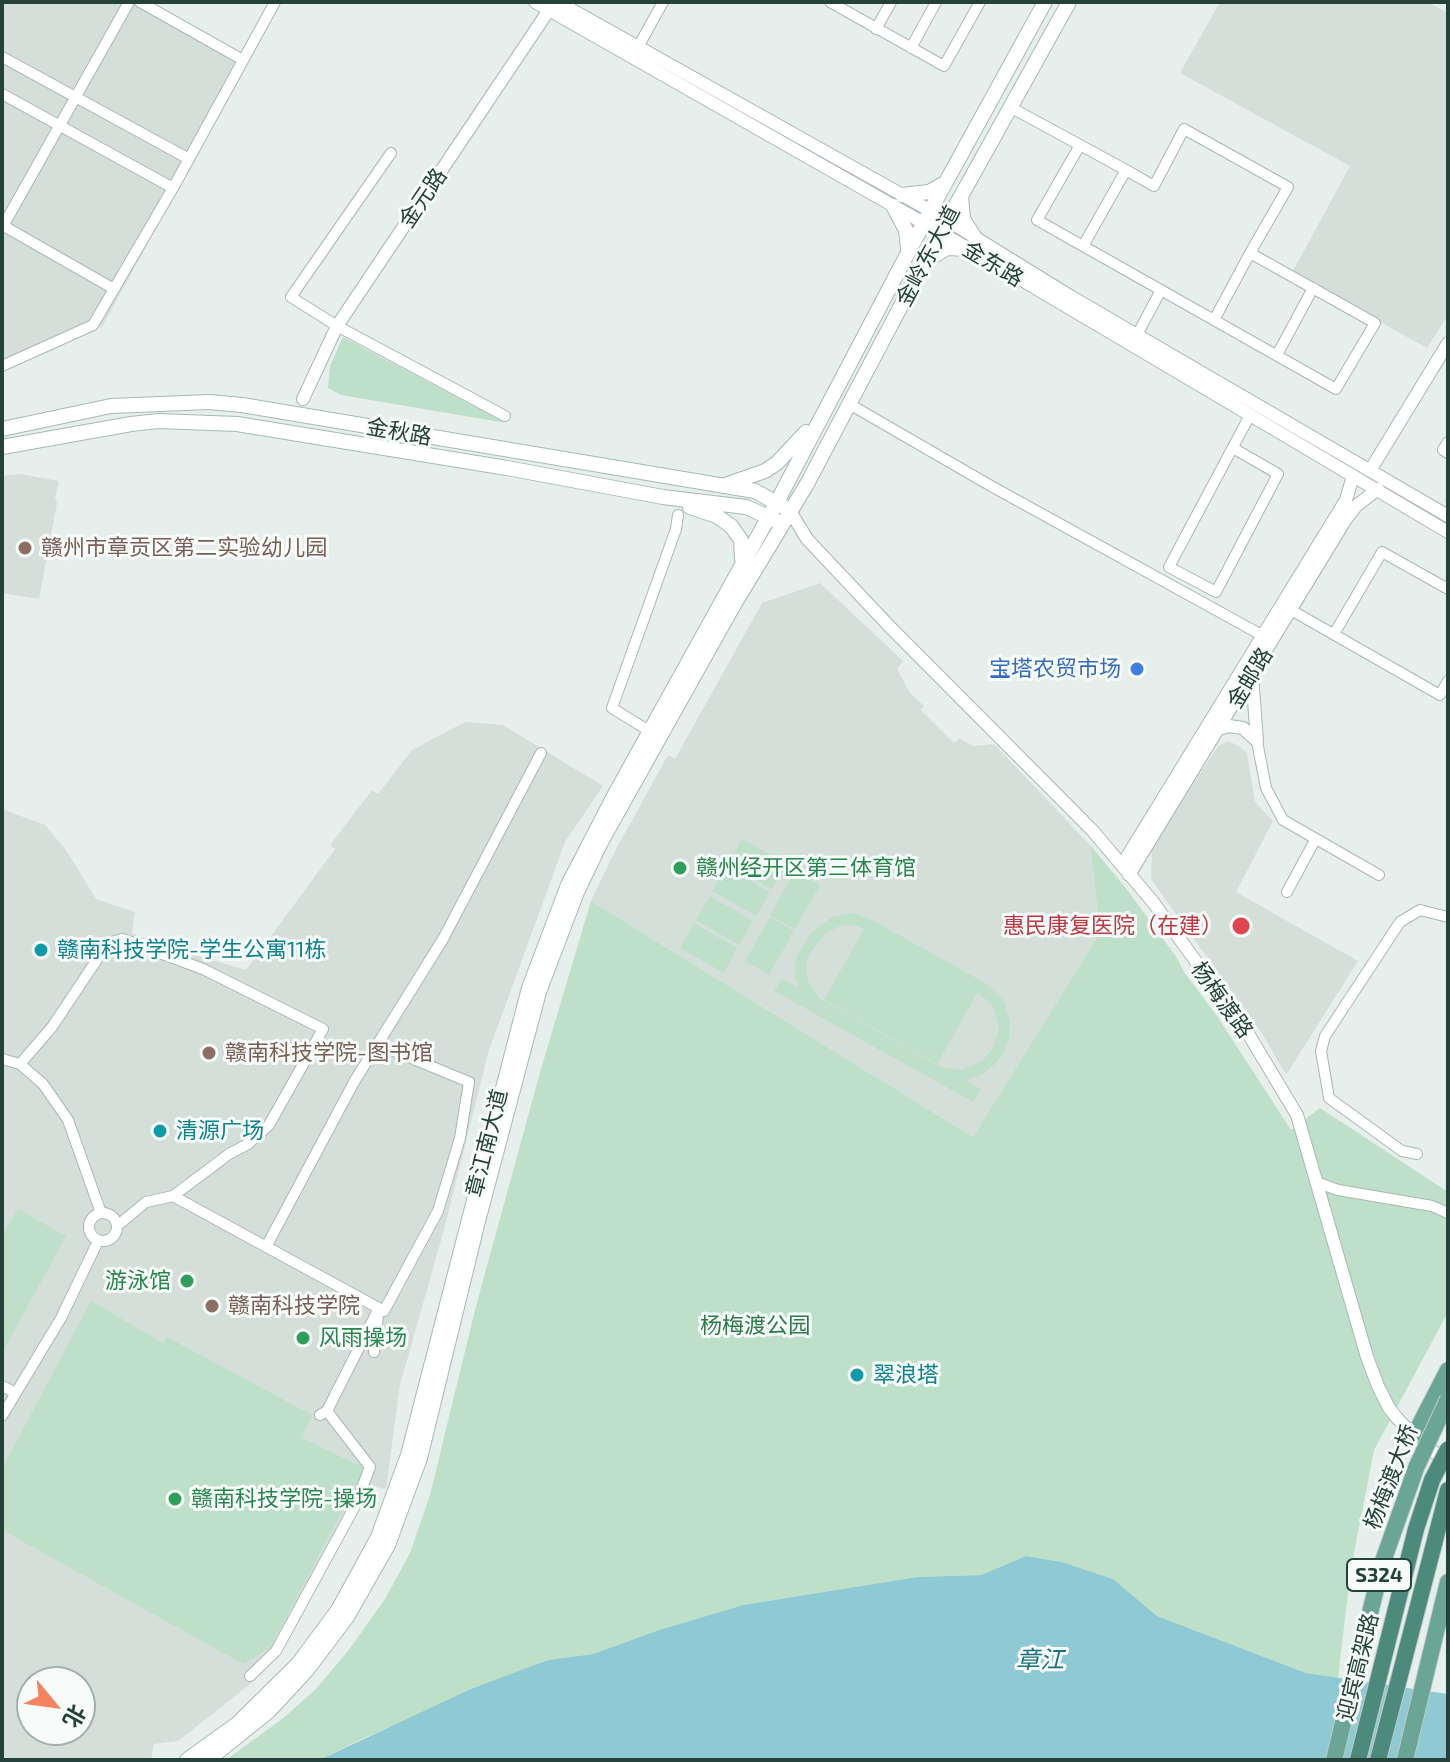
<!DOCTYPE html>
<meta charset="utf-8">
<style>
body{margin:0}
#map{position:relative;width:1450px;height:1762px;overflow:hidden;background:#e6efeb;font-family:"Exo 2","Noto Sans SC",sans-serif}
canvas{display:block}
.frame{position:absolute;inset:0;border:4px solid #24423a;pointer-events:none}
.north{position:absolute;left:16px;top:1666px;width:80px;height:80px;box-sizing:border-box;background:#f7fbf9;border:2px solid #a3b1ad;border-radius:50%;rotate:119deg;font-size:22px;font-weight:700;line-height:32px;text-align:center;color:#24423a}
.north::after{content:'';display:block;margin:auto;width:28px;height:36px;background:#f4845f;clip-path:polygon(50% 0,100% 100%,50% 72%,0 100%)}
</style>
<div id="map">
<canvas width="1450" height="1762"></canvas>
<div class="frame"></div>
<div class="north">北</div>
</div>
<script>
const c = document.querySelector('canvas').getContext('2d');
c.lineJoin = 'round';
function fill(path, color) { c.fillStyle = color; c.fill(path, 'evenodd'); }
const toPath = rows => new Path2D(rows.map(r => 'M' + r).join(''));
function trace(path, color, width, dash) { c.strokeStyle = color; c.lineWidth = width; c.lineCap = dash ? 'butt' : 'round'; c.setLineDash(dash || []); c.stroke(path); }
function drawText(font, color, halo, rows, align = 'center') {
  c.font = font + ' "Exo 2","Noto Sans SC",sans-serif'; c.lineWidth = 6; c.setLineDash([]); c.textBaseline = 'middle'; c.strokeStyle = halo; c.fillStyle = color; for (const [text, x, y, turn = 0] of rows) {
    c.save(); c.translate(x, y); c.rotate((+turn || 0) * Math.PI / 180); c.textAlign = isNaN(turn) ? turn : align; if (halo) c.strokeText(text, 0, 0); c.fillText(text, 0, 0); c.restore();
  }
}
fill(toPath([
 [2,2,149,2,249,59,102,327,2,369],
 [1220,2,1428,2,1448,13,1448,315,1427,348,1292,273,1350,166,1180,73],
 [19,474,59,481,55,497,57,503,39,599,2,593,2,476],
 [820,583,903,661,897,669,910,693,924,706,921,710,954,743,959,738,973,746,994,744,1090,845,1100,933,973,1137,591,901,615,851,668,755,675,759,762,603],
 [465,722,503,725,603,786,565,842,488,1053,445,1226,400,1385,386,1489,370,1486,272,1661,249,1685,178,1741,154,1744,151,1760,2,1760,2,809,45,825,66,850,96,899,135,912,132,933,152,942,246,970,335,849,330,845,372,790,378,794,412,750],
 [32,1682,80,1682,80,1730,32,1730],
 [1228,741,1239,746,1247,753,1255,802,1273,821,1236,892,1358,961,1286,1075,1263,1035,1151,879,1152,848,1218,746]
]), '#d4dfda');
fill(toPath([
 [343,337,506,423,341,395,328,388,330,366],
 [742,839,786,864,772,889,728,864],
 [1090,845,1125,887,1177,958,1184,972,1217,1016,1291,1130,1320,1108,1448,1192,1448,1312,1374,1450,1351,1568,1338,1678,1306,1673,1157,1616,1113,1579,1062,1562,1026,1556,981,1575,917,1577,743,1605,659,1630,593,1654,548,1660,364,1738,319,1760,226,1760,282,1719,315,1690,348,1651,385,1599,410,1553,430,1495,476,1306,541,1069,591,901,973,1137,1100,933],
 [726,867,770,892,756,916,712,891],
 [795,871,820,885,795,929,770,915],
 [710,896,753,921,739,945,696,920],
 [852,913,872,920,987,984,1004,1001,1010,1022,1009,1038,1004,1053,994,1065,981,1075,966,1080,981,1089,973,1102,774,991,782,979,799,988,795,976,795,960,812,932,832,917],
 [853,925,864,929,824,1000,937,1064,978,992,993,1006,999,1027,993,1048,983,1060,963,1070,941,1067,819,998,808,981,806,967,809,954,826,933,840,926],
 [770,917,794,931,769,975,745,961],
 [694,923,737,948,724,973,680,948],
 [18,1209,66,1236,2,1353,2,1237],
 [91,1301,163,1343,167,1337,312,1415,302,1438,365,1468,270,1648,243,1664,2,1530,2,1469]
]), '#bfe0c8');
fill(toPath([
 [1026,1556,1062,1562,1113,1579,1157,1616,1306,1673,1448,1694,1448,1760,319,1760,471,1689,548,1660,593,1654,659,1630,743,1605,917,1577,981,1575]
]), '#8ec9d4');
const minor = toPath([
 [140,2,243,60],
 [830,2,944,66,980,2],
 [876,29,891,2],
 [638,47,663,2],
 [911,48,936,2],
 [2,57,189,159],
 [2,94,173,188],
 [1010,107,1126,170,1154,186,1184,129,1288,187,1250,253,1375,323,1336,389,1037,220,1080,145],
 [391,153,291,297,337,326,505,416],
 [2,225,114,289],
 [2,228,129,2],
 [1083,246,1126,170],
 [1214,320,1250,253],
 [1137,335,1161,290],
 [1277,355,1313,288],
 [2,366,93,325,173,188,275,2],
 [851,405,991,486,1267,638],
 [1448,442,1443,450,1448,453],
 [1233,448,1278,474,1216,592,1169,567,1249,417],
 [1291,610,1440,695,1448,681],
 [1334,634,1382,552,1448,589],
 [654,734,612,708,676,529,678,515],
 [1257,741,1266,788,1283,820,1379,875],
 [1287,892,1315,840],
 [2,1059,20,1064,43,1084,68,1120,101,1213],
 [20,1064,52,1027,108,943,122,939,203,969,323,1029,269,1125,248,1144,229,1154,173,1196,146,1202,117,1226],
 [1417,1154,1402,1151,1329,1098,1321,1051,1325,1036,1400,922,1420,910,1448,917],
 [1316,1182,1338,1190,1432,1206,1448,1213],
 [173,1196,384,1311,438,1211,460,1138,469,1082,377,1044],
 '89 1227a14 14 0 1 1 28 0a14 14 0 1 1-28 0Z',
 [266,1247,354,1082,443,939,541,753],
 [374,1352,378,1314],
 [2,1386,16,1393],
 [320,1415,327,1411,379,1308],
 [2,1416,61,1318,98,1241],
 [250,1676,276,1651,355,1506,370,1467,327,1411]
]);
const tertiary = toPath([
 [535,2,971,250,1448,532],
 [558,2,947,220,1070,296,1448,516],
 [303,399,337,326,553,4],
 [1371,469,1448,343],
 [790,511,807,539,890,627,1092,830,1153,902,1249,1035,1297,1115,1367,1357,1378,1386,1389,1408,1397,1418,1414,1436,1448,1463],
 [1252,674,1257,741],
 [1219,729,1229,726,1243,728,1257,741],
 [1122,865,1346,500,1353,476],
 [1129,875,1346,519,1356,506,1378,489]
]);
const secondary = toPath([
 [902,195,929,192,945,183],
 [961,197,963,219,974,236],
 [893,206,906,230,908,249],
 [926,261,947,248,967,249],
 [2,429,111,406,209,402,242,405,725,486,755,491,784,507],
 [2,447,131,424,158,421,237,424,507,468,663,497,746,507,777,521],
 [725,485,765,471,777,463,806,432],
 [690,507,717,516,731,526,741,540,742,559],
 [187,1760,237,1724,298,1664,338,1610,378,1537,408,1455,529,988,568,885,614,796,777,502,930,211,1045,2],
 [208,1760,269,1711,307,1670,347,1617,388,1545,420,1458,478,1221,539,992,577,892,601,842,732,608,807,484,921,268,1069,2]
]);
const primary = toPath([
 [1414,1436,1448,1370],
 [1405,1760,1448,1582]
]);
const trunk = toPath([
 [1378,1760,1448,1490]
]);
trace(minor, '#a8b8b2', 12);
trace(tertiary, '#a8b8b2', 14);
trace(secondary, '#a4bbb3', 16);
trace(primary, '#c2cac8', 18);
trace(trunk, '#c2cac8', 18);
trace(minor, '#fff', 10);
trace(tertiary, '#fff', 12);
trace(secondary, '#fff', 14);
trace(primary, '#6aa596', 16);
trace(trunk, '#4c8a7c', 16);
const primaryBridge = toPath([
 [1334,1760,1382,1564,1416,1468,1448,1399]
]);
const trunkBridge = toPath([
 [1358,1760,1416,1529,1432,1480,1448,1449]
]);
trace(primaryBridge, '#c2cac8', 18, []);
trace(trunkBridge, '#c2cac8', 18, []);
trace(primaryBridge, '#6aa596', 16);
trace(trunkBridge, '#4c8a7c', 16);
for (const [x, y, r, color] of [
 [25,548,8,"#8d6e63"],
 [1137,669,8,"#3f7fe0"],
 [680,868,8,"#2e9e5b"],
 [1241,926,10,"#e0444e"],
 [41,950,8,"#0f9aa8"],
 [209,1053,8,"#8d6e63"],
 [160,1131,8,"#0f9aa8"],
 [187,1281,8,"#2e9e5b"],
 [212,1306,8,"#8d6e63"],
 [303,1338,8,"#2e9e5b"],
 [857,1375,8,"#0f9aa8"],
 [175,1499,8,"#2e9e5b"]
]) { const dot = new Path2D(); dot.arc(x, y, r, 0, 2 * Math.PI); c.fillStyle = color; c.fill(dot); trace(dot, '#f7fbf9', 3); }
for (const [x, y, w] of [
 [1379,1575,64]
]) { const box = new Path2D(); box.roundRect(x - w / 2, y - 16, w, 32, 6); c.fillStyle = '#f7fbf9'; c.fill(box); trace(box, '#24423a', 2); }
drawText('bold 20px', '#24423a', null, [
 ["S324",1379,1575]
]);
drawText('22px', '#24423a', '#f7fbf9', [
 ["金元路",423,198,-56],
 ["金岭东大道",928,256,-62],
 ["金东路",993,264,31],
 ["金秋路",399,432,10],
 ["金邮路",1250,678,-59],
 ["杨梅渡路",1222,1000,54],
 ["章江南大道",487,1143,-76],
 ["杨梅渡大桥",1391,1477,-69],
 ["迎宾高架路",1358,1667,-76]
]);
drawText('22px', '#785e54', '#f7fbf9', [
 ["赣州市章贡区第二实验幼儿园",41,548],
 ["赣南科技学院-图书馆",225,1053],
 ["赣南科技学院",228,1306]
], 'left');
drawText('22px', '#366cbe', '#f7fbf9', [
 ["宝塔农贸市场",1121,669]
], 'right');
drawText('22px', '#27864d', '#f7fbf9', [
 ["赣州经开区第三体育馆",696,868],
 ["游泳馆",171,1281,"right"],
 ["风雨操场",319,1338],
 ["赣南科技学院-操场",191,1499]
], 'left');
drawText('22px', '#be3a42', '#f7fbf9', [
 ["惠民康复医院（在建）",1223,926]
], 'right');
drawText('22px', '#0d838f', '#f7fbf9', [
 ["赣南科技学院-学生公寓11栋",57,950],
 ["清源广场",176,1131],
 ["翠浪塔",873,1375]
], 'left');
drawText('22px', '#2d7a4b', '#f7fbf9', [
 ["杨梅渡公园",755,1326]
]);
drawText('italic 24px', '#1c6f80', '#f7fbf9', [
 ["章江",1040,1660]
]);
</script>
